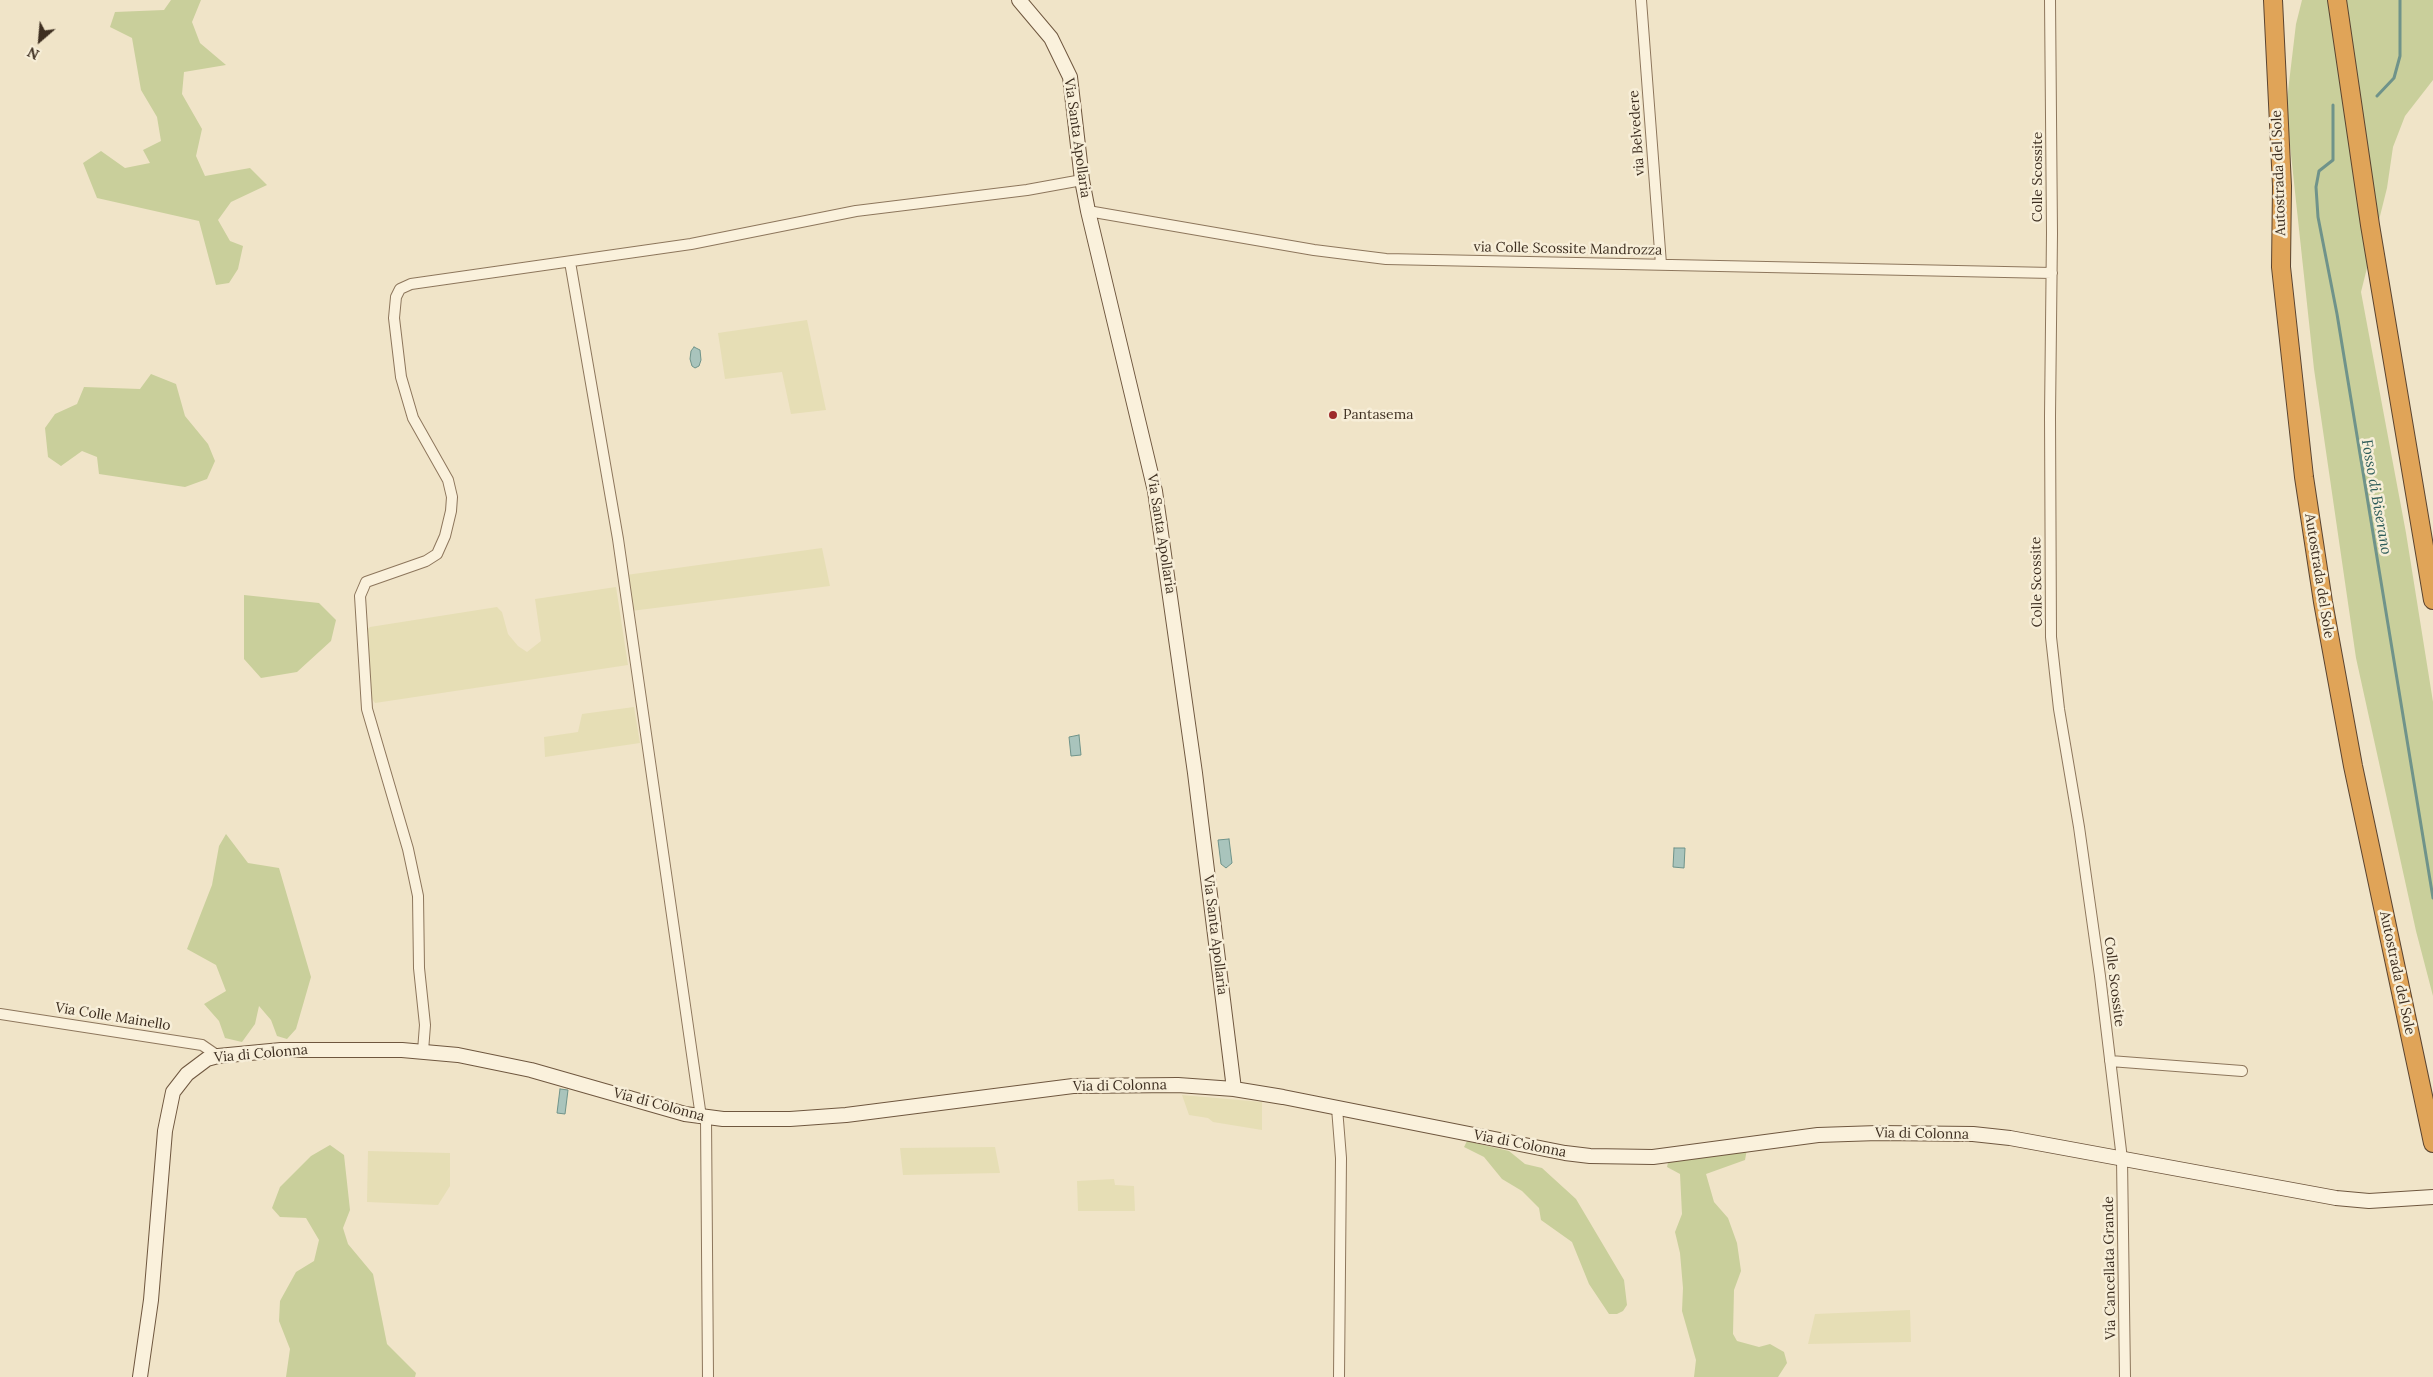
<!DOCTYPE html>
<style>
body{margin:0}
#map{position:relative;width:2433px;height:1377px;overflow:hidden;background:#f0e4c8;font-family:Lora,serif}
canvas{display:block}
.north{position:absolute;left:15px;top:15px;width:50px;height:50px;-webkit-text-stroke:4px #f7eed8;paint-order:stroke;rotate:207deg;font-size:14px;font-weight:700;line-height:20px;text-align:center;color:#3d2e20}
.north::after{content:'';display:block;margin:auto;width:18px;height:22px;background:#3d2e20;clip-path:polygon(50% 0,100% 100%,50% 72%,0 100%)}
</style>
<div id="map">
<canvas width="2433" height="1377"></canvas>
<div class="north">N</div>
</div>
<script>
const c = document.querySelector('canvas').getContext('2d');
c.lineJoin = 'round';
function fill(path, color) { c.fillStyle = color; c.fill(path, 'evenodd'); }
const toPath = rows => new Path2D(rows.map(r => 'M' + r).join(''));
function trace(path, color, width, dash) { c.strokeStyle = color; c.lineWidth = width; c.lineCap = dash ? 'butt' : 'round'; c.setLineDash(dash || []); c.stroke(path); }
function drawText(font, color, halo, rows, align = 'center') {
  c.font = font + ' Lora,serif'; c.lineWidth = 5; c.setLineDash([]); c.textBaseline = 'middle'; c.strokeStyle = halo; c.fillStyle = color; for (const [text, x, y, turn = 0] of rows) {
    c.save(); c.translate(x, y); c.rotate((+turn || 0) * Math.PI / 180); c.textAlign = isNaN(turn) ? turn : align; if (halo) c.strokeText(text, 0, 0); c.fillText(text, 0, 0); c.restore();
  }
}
fill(toPath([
 [807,320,826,410,791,414,782,372,725,379,718,333],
 [822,548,830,586,631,611,626,575],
 [616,587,628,665,375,703,369,695,365,631,370,627,497,607,502,612,508,634,518,646,527,652,541,641,535,599],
 [634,707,640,743,545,757,544,737,578,732,582,714],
 [1182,1095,1262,1102,1262,1130,1213,1122,1208,1118,1189,1115],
 [995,1147,1000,1173,903,1175,900,1148],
 [368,1151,450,1153,450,1186,438,1205,367,1202],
 [1114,1179,1115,1185,1134,1186,1135,1211,1078,1211,1077,1181],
 [1910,1310,1911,1342,1808,1344,1815,1314]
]), '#e6deb5');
fill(toPath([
 [171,0,201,0,192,22,200,43,226,65,184,72,182,94,202,129,196,156,205,176,250,168,267,185,231,202,218,220,230,241,243,246,238,269,229,283,216,285,199,221,97,198,83,163,101,151,125,168,150,163,143,150,161,141,157,117,141,90,132,38,110,27,115,12,164,10],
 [2302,0,2433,0,2433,80,2405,116,2393,147,2387,188,2361,292,2406,533,2433,702,2433,996,2416,931,2356,658,2314,369,2286,108,2296,24],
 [151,374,176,384,185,416,208,444,215,461,207,479,185,487,99,474,97,457,82,451,61,466,48,457,45,428,55,414,77,404,84,387,140,389],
 [244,595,319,603,336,620,331,641,297,672,261,678,244,659],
 [226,834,248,863,279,868,311,977,296,1029,287,1039,277,1036,271,1020,259,1006,255,1024,242,1042,225,1038,219,1021,204,1004,226,991,216,965,187,949,212,885,219,846],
 [1467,1141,1509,1151,1525,1164,1542,1168,1576,1199,1624,1280,1627,1305,1623,1311,1617,1314,1609,1314,1589,1284,1572,1242,1541,1220,1539,1208,1522,1191,1502,1179,1484,1157,1464,1147],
 [330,1145,344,1155,350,1210,343,1228,348,1244,373,1274,387,1344,416,1373,415,1377,286,1377,290,1349,279,1321,280,1301,296,1272,314,1261,319,1240,306,1218,280,1217,272,1208,280,1187,311,1156],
 [1747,1149,1745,1160,1706,1174,1714,1202,1728,1218,1737,1243,1741,1271,1734,1290,1733,1334,1737,1341,1759,1347,1770,1344,1784,1352,1787,1363,1778,1377,1694,1377,1696,1360,1682,1311,1683,1288,1680,1253,1675,1232,1682,1214,1680,1174,1667,1167,1669,1158]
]), '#c9cf9b');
const water = toPath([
 [694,347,700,350,701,360,699,366,695,368,692,366,690,359,691,351,694,347],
 [1079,735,1081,755,1071,756,1069,737,1079,735],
 [1229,839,1232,863,1226,868,1221,864,1218,840,1229,839],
 [1674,848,1685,848,1684,868,1673,867,1674,848],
 [560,1089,568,1090,565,1114,557,1113,560,1089]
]);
fill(water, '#a9c4bc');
trace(water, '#6f938a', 1);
trace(toPath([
 [2377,96,2394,78,2400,56,2400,0],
 [2333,105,2333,160,2319,171,2316,187,2318,217,2337,314,2433,898]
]), '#6f938a', 3);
const street = toPath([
 [1641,0,1661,264],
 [2050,0,2052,233,2050,416,2051,637,2059,709,2079,827,2100,976,2122,1159,2125,1377],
 [1088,211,1314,250,1386,259,2052,273],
 [570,262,618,539,701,1117],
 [0,1014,202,1045,218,1056],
 [423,1051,425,1025,419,968,418,896,408,849,367,709,360,596,366,582,426,561,437,554,445,536,451,511,452,497,448,480,413,418,401,377,394,318,396,297,400,289,411,284,691,244,856,211,1027,190,1082,180],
 [2110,1061,2242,1071],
 [1337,1108,1341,1158,1339,1377],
 [706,1118,708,1377]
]);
const secondary = toPath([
 [1019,0,1051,38,1070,77,1082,180,1088,211,1155,491,1195,773,1234,1089],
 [140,1377,151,1300,165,1131,173,1092,187,1074,207,1059,218,1056,281,1050,402,1050,458,1055,531,1070,685,1114,723,1119,790,1119,846,1115,1073,1086,1178,1085,1234,1089,1283,1097,1565,1153,1590,1156,1653,1157,1818,1135,1878,1133,1973,1134,2010,1138,2336,1198,2369,1201,2433,1197]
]);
const highway = toPath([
 [2273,0,2282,186,2281,267,2304,477,2323,602,2353,766,2433,1143],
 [2337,0,2370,225,2433,600]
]);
trace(street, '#8d765c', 12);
trace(secondary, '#6f573f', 16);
trace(highway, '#5b4430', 20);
trace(street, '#faf1dc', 10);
trace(secondary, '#faf1dc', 14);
trace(highway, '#e0a458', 18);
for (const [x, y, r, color] of [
 [1333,415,5,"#9e2a2b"]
]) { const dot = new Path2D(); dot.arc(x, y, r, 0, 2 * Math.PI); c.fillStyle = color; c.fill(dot); trace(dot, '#f7eed8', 2); }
drawText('14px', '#3d2e20', '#f7eed8', [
 ["via Belvedere",1637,133,-94],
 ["Via Santa Apollaria",1077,138,82],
 ["Autostrada del Sole",2279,173,-92],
 ["Colle Scossite",2038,177,-90],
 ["via Colle Scossite Mandrozza",1568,249,1],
 ["Via Santa Apollaria",1161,534,81],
 ["Autostrada del Sole",2319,576,81],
 ["Colle Scossite",2037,582,-91],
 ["Via Santa Apollaria",1215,935,83],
 ["Autostrada del Sole",2397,973,78],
 ["Colle Scossite",2114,982,83],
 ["Via Colle Mainello",113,1017,9],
 ["Via di Colonna",261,1054,-5],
 ["Via di Colonna",1120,1086,-1],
 ["Via di Colonna",659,1105,15],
 ["Via di Colonna",1922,1134,1],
 ["Via di Colonna",1520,1144,11],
 ["Via Cancellata Grande",2110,1268,-91]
]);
drawText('14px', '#3d2e20', '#f7eed8', [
 ["Pantasema",1343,415]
], 'left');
drawText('italic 15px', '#2f5d5a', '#f7eed8', [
 ["Fosso di Biserano",2376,497,80]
]);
</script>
